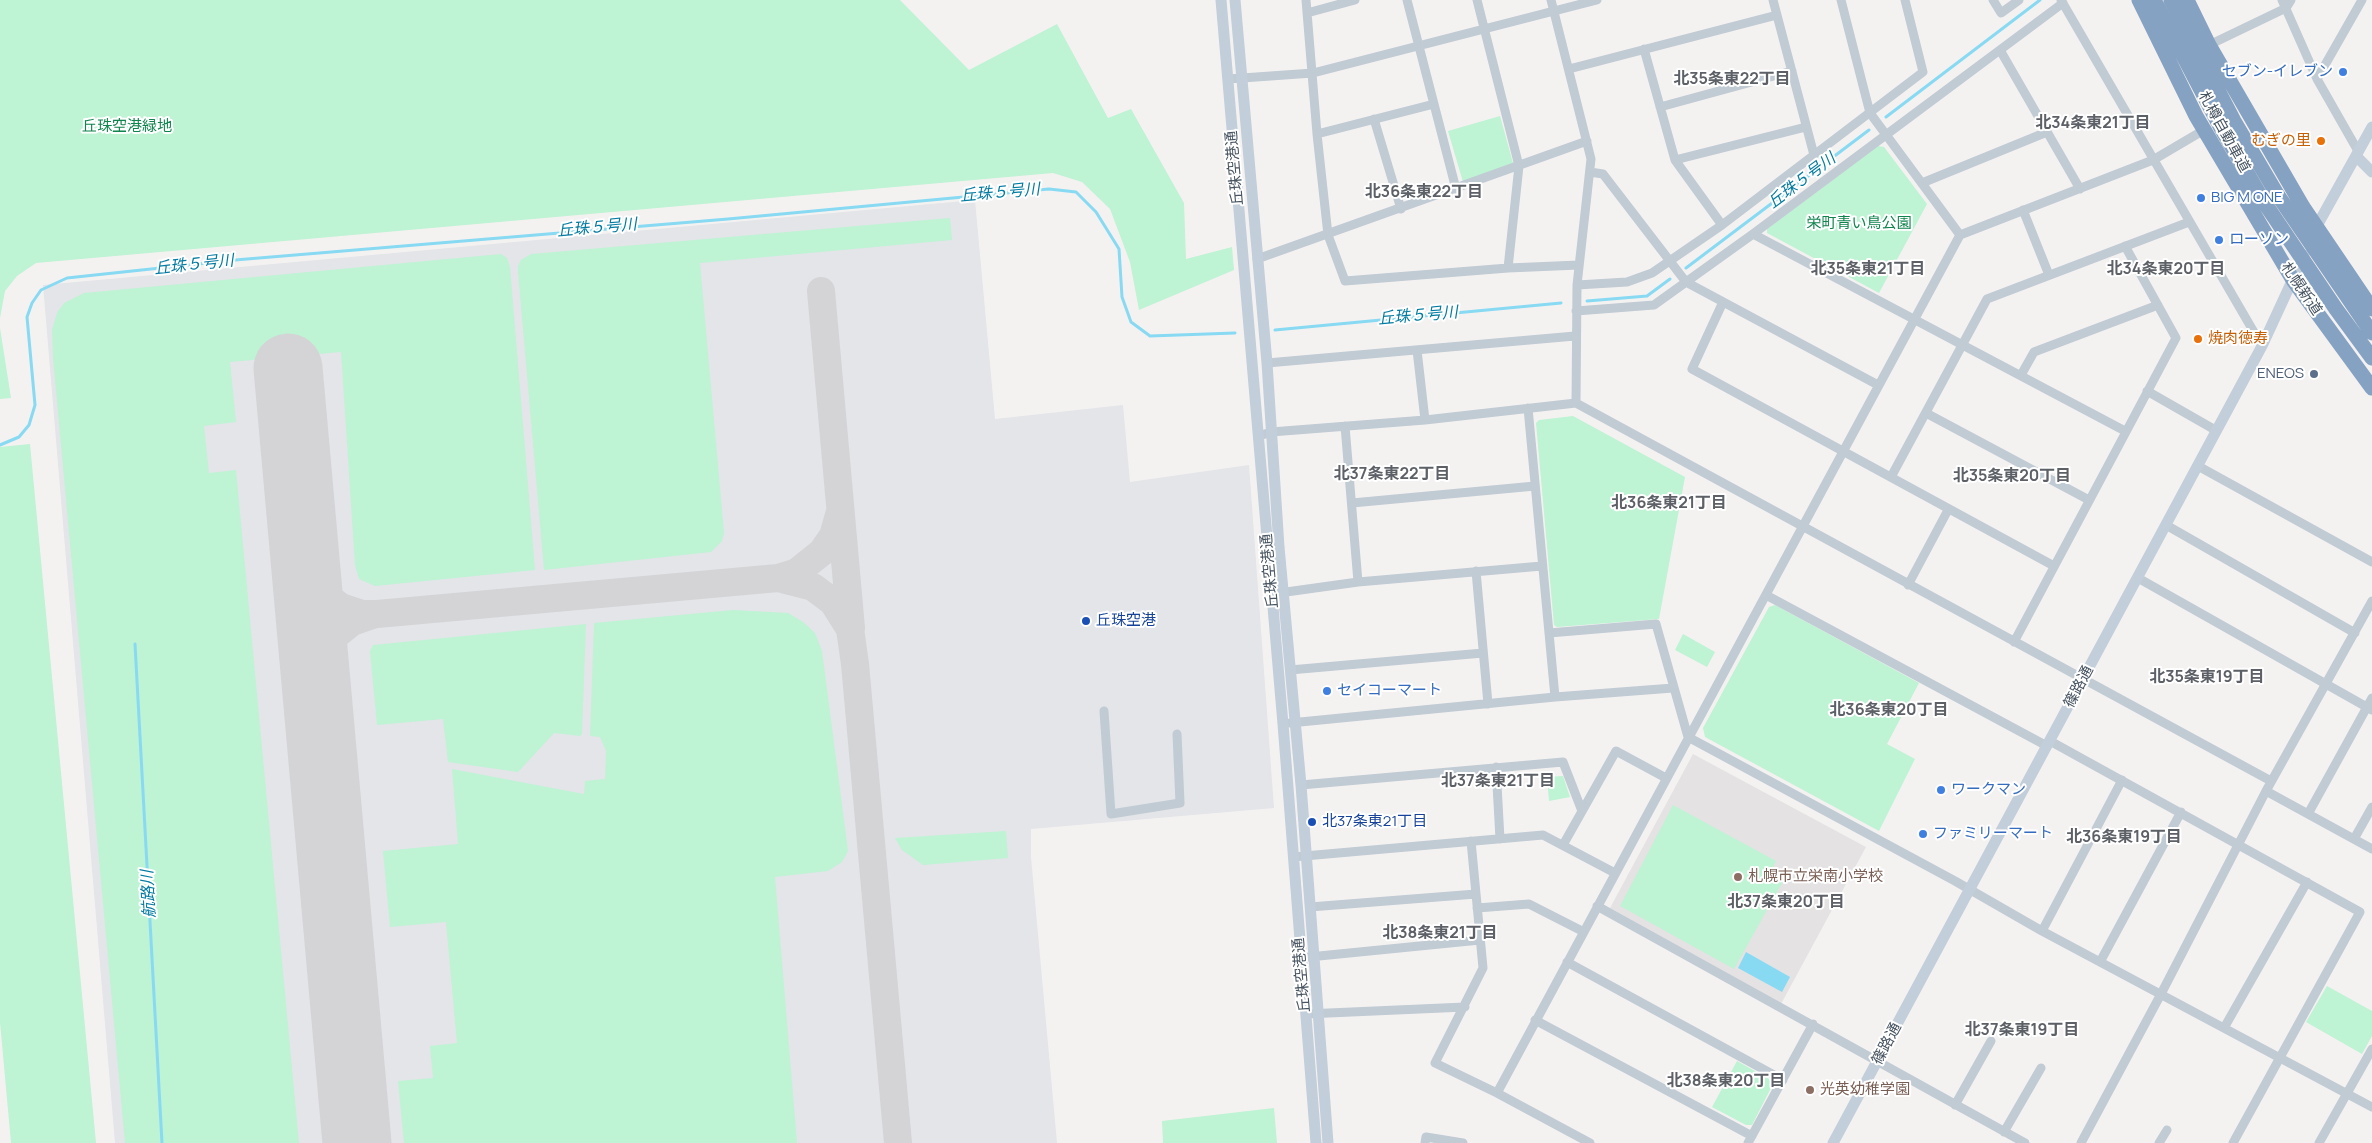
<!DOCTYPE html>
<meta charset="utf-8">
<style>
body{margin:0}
canvas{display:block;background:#f4f1f1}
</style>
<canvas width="2372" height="1143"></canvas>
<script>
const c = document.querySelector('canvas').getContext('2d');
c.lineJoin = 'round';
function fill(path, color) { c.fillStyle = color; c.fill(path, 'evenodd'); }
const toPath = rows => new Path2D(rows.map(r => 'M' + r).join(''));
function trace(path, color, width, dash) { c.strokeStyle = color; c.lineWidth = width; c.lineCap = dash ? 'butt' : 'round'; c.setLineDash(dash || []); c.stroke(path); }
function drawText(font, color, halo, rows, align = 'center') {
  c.font = font + ' Manrope,"Noto Sans JP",sans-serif'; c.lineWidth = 4; c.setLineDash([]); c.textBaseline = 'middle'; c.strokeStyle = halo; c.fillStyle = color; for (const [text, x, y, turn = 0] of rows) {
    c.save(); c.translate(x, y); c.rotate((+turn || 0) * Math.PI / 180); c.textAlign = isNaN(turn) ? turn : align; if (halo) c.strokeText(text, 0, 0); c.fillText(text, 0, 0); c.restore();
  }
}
fill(toPath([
 [1693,754,1866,847,1781,1004,1610,908]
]), '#e5e2e3');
fill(toPath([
 [975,200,995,419,1123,405,1130,482,1249,465,1274,808,1031,829,1031,857,1057,1143,115,1143,43,285]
]), '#e3e5e9');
fill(toPath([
 [0,0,900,0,969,70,1057,24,1108,118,1131,109,1184,203,1186,259,1232,247,1234,270,1139,310,1130,262,1110,209,1082,182,1053,173,36,263,17,276,5,291,0,318],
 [1500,116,1513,163,1463,182,1448,131],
 [1878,146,1884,147,1927,204,1879,293,1767,233,1767,229],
 [950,218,952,240,700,263,724,533,722,541,711,552,544,570,518,272,518,266,521,260,531,254],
 [501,254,507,258,510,267,535,570,375,586,359,579,355,565,341,352,230,362,236,422,204,426,209,473,236,470,299,1143,125,1143,53,358,52,330,57,313,64,303,84,293],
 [0,328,11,398,0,399],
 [1573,416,1685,477,1659,619,1557,627,1554,625,1536,423,1539,420],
 [30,444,96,1143,11,1143,0,1022,0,447],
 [1775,605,1919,683,1887,744,1915,759,1879,831,1705,737,1703,728,1769,607],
 [733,610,788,613,803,622,815,633,822,651,848,851,842,862,828,871,775,877,797,1143,404,1143,398,1081,433,1078,430,1046,457,1043,446,922,390,927,383,851,458,844,452,769,584,794,585,781,605,779,606,751,600,737,590,736,594,623],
 [586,624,582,734,580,736,554,733,518,772,448,762,443,719,377,725,370,651,373,645],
 [1683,634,1715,652,1707,667,1675,650],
 [1563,776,1570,797,1549,801,1547,777],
 [1673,805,1776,861,1773,867,1787,874,1734,969,1620,906],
 [1006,831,1008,858,923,865,902,850,895,838],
 [2327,986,2372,1011,2372,1036,2362,1054,2306,1022],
 [1737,1061,1769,1079,1772,1086,1752,1125,1746,1125,1712,1107],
 [1274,1108,1277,1143,1163,1143,1162,1121]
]), '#bef3d4');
fill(toPath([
 [1746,952,1790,977,1782,992,1738,968]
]), '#88daf3');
trace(toPath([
 [1886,117,2040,0],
 [1686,268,1869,130],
 [1587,301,1647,296,1670,279],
 [1275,330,1561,303],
 [0,445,19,437,29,425,35,405,27,317,32,303,41,290,67,278,235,260,728,219,1049,189,1076,192,1096,212,1119,249,1122,297,1131,322,1150,336,1235,333],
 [135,644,162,1143]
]), '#88daf3', 3);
trace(toPath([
 [821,291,851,628],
 [304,556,311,575,324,594,341,607,362,614,377,614,778,578,813,587,833,602,850,629,855,664,898,1143],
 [778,578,797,572,822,552,833,536,839,515],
 [316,689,323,654,332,638,352,622,375,614]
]), '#d4d4d6', 28);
trace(toPath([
 [288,368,357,1143]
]), '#d4d4d6', 69);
trace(toPath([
 [1306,0,1317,134,1328,235,1345,281,1508,268,1579,265],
 [1407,0,1456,189],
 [1477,0,1519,166,1508,268],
 [1551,0,1591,159,1577,285,1576,403],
 [1773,0,1814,155],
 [1841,0,1870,113,1960,235],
 [1993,0,2001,13,2019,0],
 [2061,0,2262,346],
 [2282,0,2317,79,2358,151],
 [1307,13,1355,0],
 [2209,45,2286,8,2291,0],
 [1644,49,1675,160,1722,225],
 [2000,50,2080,189],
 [1569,69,1777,15],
 [1228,79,1313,73,1597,0],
 [2317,79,2362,0],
 [1660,107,1792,71],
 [1374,119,1401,209],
 [1317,134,1434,104],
 [1675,160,1806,127],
 [1590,172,1603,174,1686,282,1878,385],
 [1922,183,2047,132],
 [2023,210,2049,275],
 [1753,234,2125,431],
 [1257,259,1587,141],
 [1577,285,1627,282,1652,273,1722,225,1923,72,1905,0],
 [1723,302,1692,369,2054,566],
 [1576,311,1654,305,1753,234,2063,3],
 [1417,350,1425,420],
 [1267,363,1575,336],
 [2021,375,2034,352,2158,305],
 [2147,391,2217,431],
 [1528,408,1555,697],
 [1926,413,2089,500],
 [1345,426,1358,582],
 [1259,436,1271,432,1425,420,1576,403,2271,781],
 [2198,466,2372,562],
 [1891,477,1987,299,2189,222],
 [1352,503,1535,486],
 [2166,525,2355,633],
 [1476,571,1488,704],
 [2138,578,2372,710],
 [1908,585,1948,510],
 [1279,593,1358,582,1542,566],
 [1766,595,2047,746],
 [1549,633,1656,624,1688,737,1955,881,2042,931,2372,1107],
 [2014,642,2176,338,2125,246],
 [1290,670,1483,653],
 [1104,711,1111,814,1180,803,1177,734],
 [1290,723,1555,697,1673,688],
 [2050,741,2360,912,2233,1143],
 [1496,767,1500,839],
 [1301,785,1563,762,1582,811],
 [2266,791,2372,849],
 [2308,814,2372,698],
 [2354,839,2372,807],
 [1471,841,1483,968,1435,1063,1497,1093,1590,1143],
 [1563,845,1616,751,1666,778],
 [1293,857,1543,835,1615,873],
 [1597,906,2025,1143],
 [1310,907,1476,894],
 [1477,908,1529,904,1584,932],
 [2042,931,2122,780],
 [1309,957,1480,940],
 [1567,962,1783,1080],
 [2100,962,2181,812],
 [1306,1014,1465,1007],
 [1535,1020,1752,1136],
 [2224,1028,2307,882],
 [1497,1093,1960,235,2153,160,2204,130],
 [1955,1105,1991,1041],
 [2004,1132,2041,1068],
 [1425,1143,1426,1137,1463,1143],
 [1748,1143,1813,1024],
 [2081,1143,2161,994,2266,791,2372,601],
 [2159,1143,2167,1130],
 [2319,1143,2372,1049]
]), '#c1cbd4', 9);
trace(toPath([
 [1221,0,1283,724,1316,1143],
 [1235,0,1267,363,1279,547,1301,785,1328,1143],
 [2356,156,2372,172],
 [2313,233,2372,127],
 [1833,1143,2262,346,2304,255]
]), '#c3cedb', 11);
trace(toPath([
 [2139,0,2196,116,2293,280,2372,388],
 [2154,0,2221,128,2264,202,2336,309,2372,358],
 [2171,0,2234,121,2277,194,2372,333],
 [2187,0,2209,45,2303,207,2372,309]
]), '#86a2c3', 15);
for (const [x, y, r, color] of [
 [2343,72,5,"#3f7fe0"],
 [2321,141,5,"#e8710a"],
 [2201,198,5,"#3f7fe0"],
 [2219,240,5,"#3f7fe0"],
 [2198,339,5,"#e8710a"],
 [2314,374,5,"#5c6f8a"],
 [1086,621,5,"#1a4fb4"],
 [1327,691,5,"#3f7fe0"],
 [1941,790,5,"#3f7fe0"],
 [1312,822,5,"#1a4fb4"],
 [1923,834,5,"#3f7fe0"],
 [1738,877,5,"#8d6e63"],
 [1810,1090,5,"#8d6e63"]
]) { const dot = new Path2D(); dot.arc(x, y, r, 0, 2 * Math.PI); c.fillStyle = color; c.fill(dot); trace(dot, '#fff', 2); }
drawText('15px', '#366cbe', '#fff', [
 ["セブン-イレブン",2333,72,"right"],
 ["BIG M ONE",2211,198],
 ["ローソン",2229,240],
 ["セイコーマート",1337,691],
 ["ワークマン",1951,790],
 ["ファミリーマート",1933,834]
], 'left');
drawText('15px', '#10844d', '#fff', [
 ["丘珠空港緑地",127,127],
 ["栄町青い鳥公園",1859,224]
]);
drawText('15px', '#475461', '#fff', [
 ["札樽自動車道",2224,132,61],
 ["丘珠空港通",1235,168,-95],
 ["札幌新道",2301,289,56],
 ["丘珠空港通",1270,571,-95],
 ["篠路通",2079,687,-62],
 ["丘珠空港通",1302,975,-95],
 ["篠路通",1887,1044,-62]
]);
drawText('15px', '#c56008', '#fff', [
 ["むぎの里",2311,141],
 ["焼肉徳寿",2208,339,"left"]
], 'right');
drawText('15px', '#4e5e75', '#fff', [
 ["ENEOS",2304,374]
], 'right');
drawText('15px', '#164399', '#fff', [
 ["丘珠空港",1096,621],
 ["北37条東21丁目",1322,822]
], 'left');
drawText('15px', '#785e54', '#fff', [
 ["札幌市立栄南小学校",1748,877],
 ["光英幼稚学園",1820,1090]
], 'left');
drawText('bold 16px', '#5d6167', '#fff', [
 ["北35条東22丁目",1732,80],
 ["北34条東21丁目",2093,124],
 ["北36条東22丁目",1424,193],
 ["北35条東21丁目",1868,270],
 ["北34条東20丁目",2166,270],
 ["北37条東22丁目",1392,475],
 ["北35条東20丁目",2012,477],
 ["北36条東21丁目",1669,504],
 ["北35条東19丁目",2207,678],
 ["北36条東20丁目",1889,711],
 ["北37条東21丁目",1498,782],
 ["北36条東19丁目",2124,838],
 ["北37条東20丁目",1786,903],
 ["北38条東21丁目",1440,934],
 ["北37条東19丁目",2022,1031],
 ["北38条東20丁目",1726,1082]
]);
drawText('italic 16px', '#037ba1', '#fff', [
 ["丘珠５号川",1802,181,-37],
 ["丘珠５号川",1000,193,-5],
 ["丘珠５号川",597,228,-5],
 ["丘珠５号川",194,265,-6],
 ["丘珠５号川",1418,316,-5],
 ["航路川",149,894,-93]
]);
</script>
